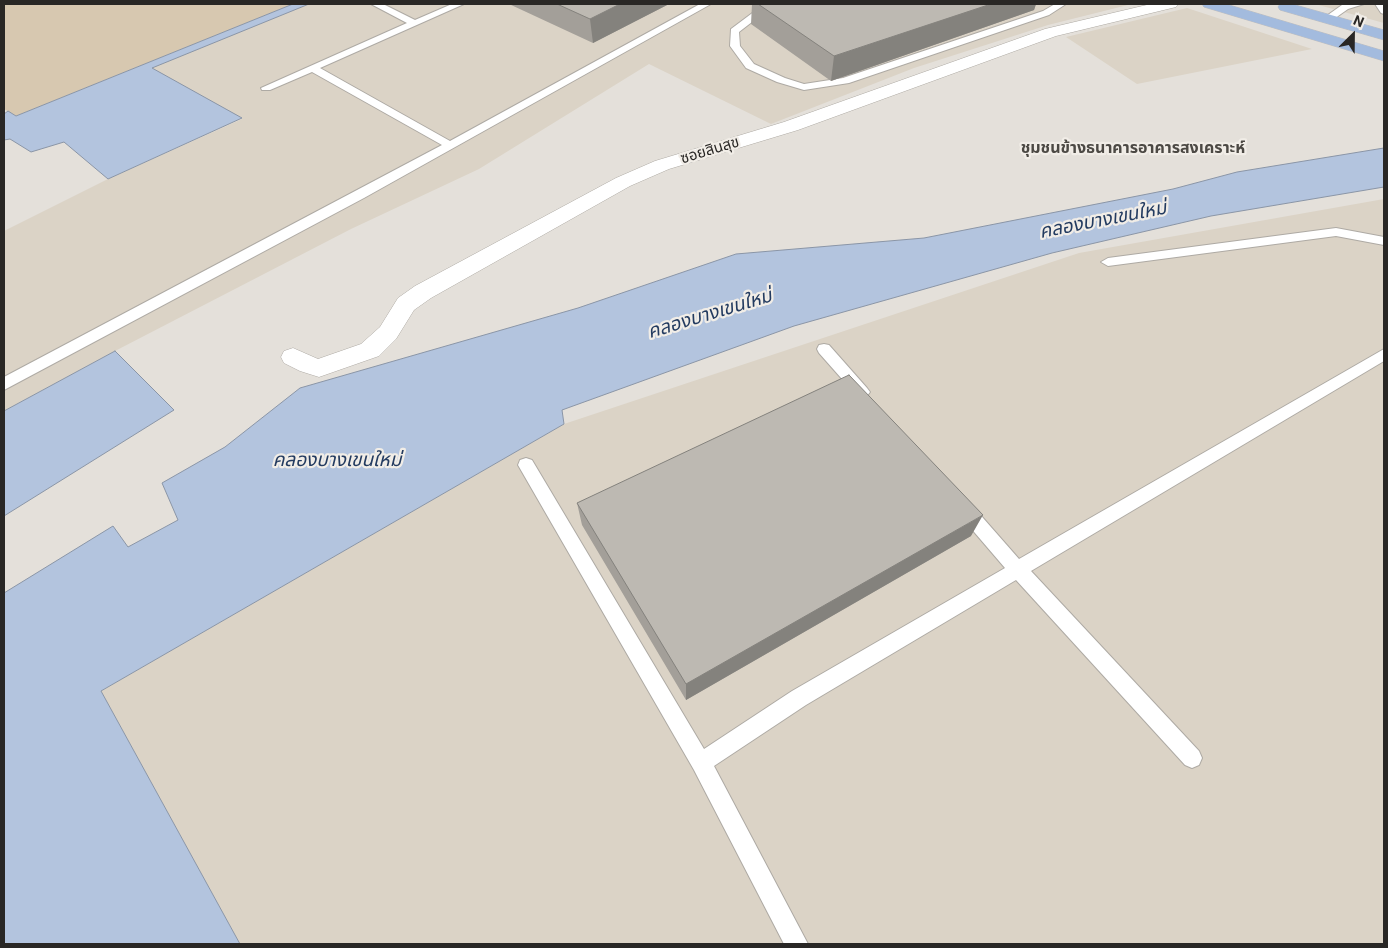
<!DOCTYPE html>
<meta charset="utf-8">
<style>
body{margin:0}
#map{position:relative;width:1388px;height:948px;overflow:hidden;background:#e4e0da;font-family:Roboto,sans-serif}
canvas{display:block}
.frame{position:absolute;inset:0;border:5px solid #292725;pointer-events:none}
.north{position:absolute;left:1328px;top:10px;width:50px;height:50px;-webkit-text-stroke:4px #f1ede7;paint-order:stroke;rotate:23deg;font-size:14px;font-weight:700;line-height:20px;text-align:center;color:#292725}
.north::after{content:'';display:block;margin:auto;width:18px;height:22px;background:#292725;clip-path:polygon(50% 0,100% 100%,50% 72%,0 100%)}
</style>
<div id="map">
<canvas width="1388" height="948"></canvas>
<div class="frame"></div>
<div class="north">N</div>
</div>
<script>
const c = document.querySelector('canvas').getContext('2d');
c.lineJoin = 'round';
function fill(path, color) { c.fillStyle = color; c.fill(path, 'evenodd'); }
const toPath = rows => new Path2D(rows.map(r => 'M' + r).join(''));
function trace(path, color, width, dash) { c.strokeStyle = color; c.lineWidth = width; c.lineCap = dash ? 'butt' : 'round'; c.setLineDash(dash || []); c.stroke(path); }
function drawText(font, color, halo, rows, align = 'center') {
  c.font = font + ' Roboto,"Noto Sans Thai",sans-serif'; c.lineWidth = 4.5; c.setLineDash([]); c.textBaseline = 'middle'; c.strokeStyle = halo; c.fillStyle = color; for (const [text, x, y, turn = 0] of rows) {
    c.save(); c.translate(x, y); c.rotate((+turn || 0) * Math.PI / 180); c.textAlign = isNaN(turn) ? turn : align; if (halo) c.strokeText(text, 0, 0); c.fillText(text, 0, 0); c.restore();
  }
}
fill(toPath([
 [309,4,1132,4,1048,25,914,68,771,124,649,64,479,169,351,229,115,351,4,411,4,231,108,179,242,119,151,68],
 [1315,4,1384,4,1384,23],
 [1187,8,1312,49,1137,84,1066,37],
 [1384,199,1384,944,240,944,101,691,564,424,1079,253]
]), '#dbd3c6');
fill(toPath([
 [4,4,293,4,16,116,4,109]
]), '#d7c8b0');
const water = toPath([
 [293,4,309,4,152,68,242,118,108,179,64,142,31,152,10,139,4,140,4,114,8,111,16,116,293,4],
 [1384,148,1384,187,1211,216,1052,253,794,326,562,410,564,424,101,691,240,944,4,944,4,593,113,526,128,547,178,520,162,483,225,447,300,388,578,308,736,254,924,238,1173,189,1237,172,1384,148],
 [115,351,174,410,4,516,4,411,115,351]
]);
fill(water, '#b3c4de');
trace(water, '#8a95a6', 1);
const service = toPath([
 [371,4,383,4,415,20,452,4,464,4,320,68,450,141,700,4,711,4,364,198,4,390,4,377,442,145,312,72,270,90,262,90,261,88,407,23,371,4],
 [778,4,792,4,761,15,739,32,740,46,754,64,785,78,804,84,843,78,1043,11,1055,4,1066,4,1049,15,849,83,804,90,777,82,746,68,730,46,731,29,755,11,778,4],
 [1347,4,1364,4,1348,9,1331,21,1325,21,1325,17,1342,5,1347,4],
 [1375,4,1384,4,1384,14,1381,13,1375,4],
 [1336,228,1384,237,1384,245,1336,236,1108,266,1101,262,1108,258,1336,228],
 [824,344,829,345,867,388,870,392,867,396,862,398,857,396,819,353,817,349,819,345,824,344],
 [1384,349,1384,361,1031,571,1199,751,1202,758,1199,765,1192,768,1185,765,1016,580,806,705,714,766,808,944,784,944,694,770,518,465,520,460,526,458,532,460,704,749,792,691,1005,568,957,512,955,507,957,502,963,500,969,502,1019,559,1384,349]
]);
const minor = toPath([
 [1151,4,1178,4,1176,7,1056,36,798,130,669,169,630,186,431,298,414,310,396,339,379,356,319,377,300,371,284,363,281,357,284,351,293,348,318,359,361,344,380,327,398,298,415,286,616,178,655,161,784,122,1045,29,1151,4]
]);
const primary = toPath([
 [1202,4,1226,4,1384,51,1384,61,1204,7,1202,4],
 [1280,4,1292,4,1384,30,1384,40,1280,10,1278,7,1280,4]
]);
trace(service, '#aeaaa4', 2);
trace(minor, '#aeaaa4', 1);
trace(primary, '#bfbebe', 1);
fill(service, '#fff');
fill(minor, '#fff');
fill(primary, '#a3bbde');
fill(toPath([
 [509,4,669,4,593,43],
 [752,4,1036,4,1034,10,831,81,751,24],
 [577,503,971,536,686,700,582,525]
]), '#a39f99');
fill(toPath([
 [620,4,669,4,593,43,590,19],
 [991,4,1036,4,1034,10,831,81,834,56],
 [983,515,971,536,686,700,686,684]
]), '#84827d');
const building = toPath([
 [557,4,620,4,590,19,557,4],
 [758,4,991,4,834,56,758,4],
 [849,375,983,515,686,684,577,503,849,375]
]);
fill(building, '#bdb9b2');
trace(building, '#84827d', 1);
drawText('15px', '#292725', '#f1ede7', [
 ["ซอยสินสุข",710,151,-17]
]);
drawText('bold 16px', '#4c4944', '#f1ede7', [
 ["ชุมชนข้างธนาคารอาคารสงเคราะห์",1133,149]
]);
drawText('italic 19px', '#233b60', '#f1ede7', [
 ["คลองบางเขนใหม่",1103,221,-11],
 ["คลองบางเขนใหม่",710,315,-17],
 ["คลองบางเขนใหม่",337,461]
]);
</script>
